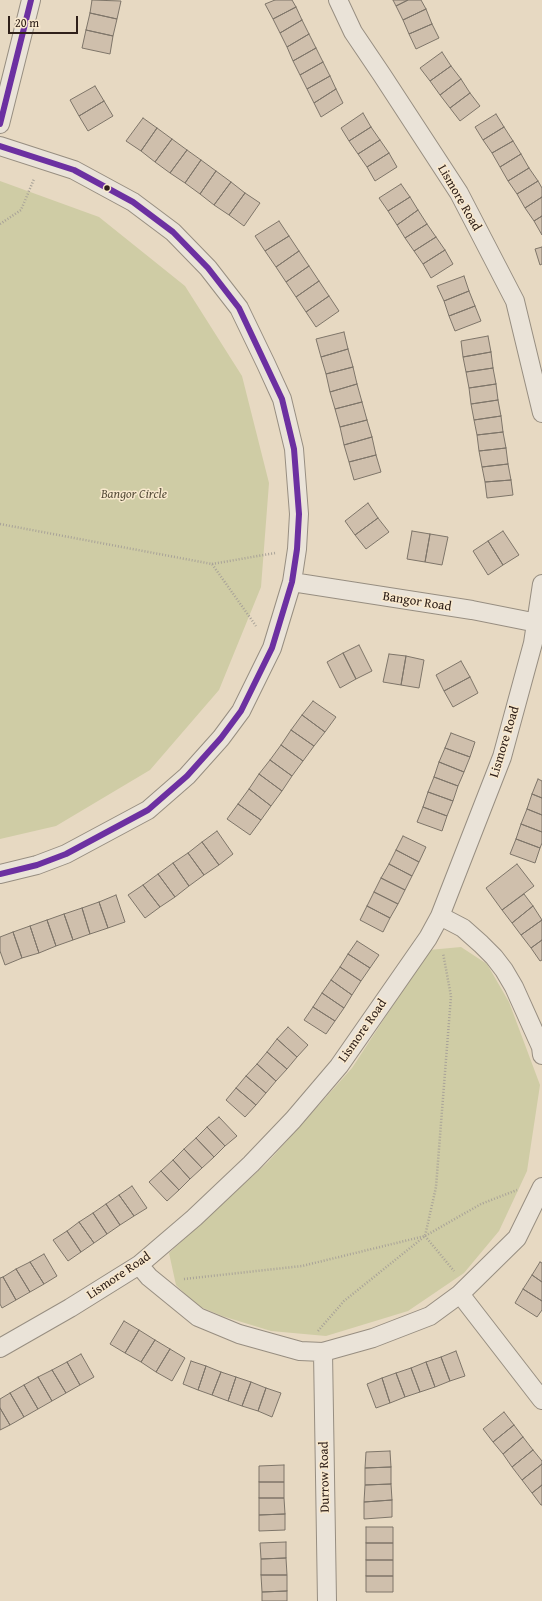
<!DOCTYPE html>
<style>
body{margin:0}
#map{position:relative;width:542px;height:1601px;overflow:hidden;background:#e7d9c2;font-family:"Gentium Book Plus",serif}
canvas{display:block}
.scale{position:absolute;left:8px;top:16px;width:70px;height:18px;box-sizing:border-box;border:2px solid #2f2019;border-top:0;padding-left:5px;font-size:12px;line-height:14px;white-space:nowrap;color:#2f2019;-webkit-text-stroke:3px #f9e9ce;paint-order:stroke}
</style>
<div id="map">
<canvas width="542" height="1601"></canvas>
<div class="scale">20 m</div>
</div>
<script>
const c = document.querySelector('canvas').getContext('2d');
c.lineJoin = 'round';
function fill(path, color) { c.fillStyle = color; c.fill(path, 'evenodd'); }
const toPath = rows => new Path2D(rows.map(r => 'M' + r).join(''));
function trace(path, color, width, dash) { c.strokeStyle = color; c.lineWidth = width; c.lineCap = dash ? 'butt' : 'round'; c.setLineDash(dash || []); c.stroke(path); }
function drawText(font, color, halo, rows, align = 'center') {
  c.font = font + ' "Gentium Book Plus",serif'; c.lineWidth = 3; c.setLineDash([]); c.textBaseline = 'middle'; c.strokeStyle = halo; c.fillStyle = color; for (const [text, x, y, turn = 0] of rows) {
    c.save(); c.translate(x, y); c.rotate((+turn || 0) * Math.PI / 180); c.textAlign = isNaN(turn) ? turn : align; if (halo) c.strokeText(text, 0, 0); c.fillText(text, 0, 0); c.restore();
  }
}
fill(toPath([
 [0,181,99,217,185,286,242,376,269,483,261,587,219,690,150,770,56,826,0,839],
 [461,947,487,964,509,1002,540,1085,527,1171,499,1231,464,1273,408,1311,326,1336,271,1331,222,1316,196,1305,176,1285,169,1253,268,1162,352,1068,429,950]
]), '#cfcca5');
const building = toPath([
 [92,0,121,1,117,19,90,13,92,0],
 [275,0,292,0,296,7,273,19,265,4,275,0],
 [393,0,408,0,396,6,393,0],
 [408,0,421,0,426,9,403,20,396,6,408,0],
 [296,7,302,20,280,33,273,19,296,7],
 [426,9,432,24,409,34,403,20,426,9],
 [90,13,117,19,113,36,86,30,90,13],
 [302,20,309,34,287,47,280,33,302,20],
 [432,24,439,38,416,49,409,34,432,24],
 [86,30,113,36,110,54,82,48,86,30],
 [309,34,316,48,293,61,287,47,309,34],
 [316,48,323,62,300,75,293,61,316,48],
 [442,52,451,66,430,81,420,68,442,52],
 [323,62,330,76,307,89,300,75,323,62],
 [451,66,461,79,440,95,430,81,451,66],
 [330,76,336,89,314,103,307,89,330,76],
 [461,79,470,93,450,108,440,95,461,79],
 [95,86,104,101,79,116,70,100,95,86],
 [336,89,343,103,321,117,314,103,336,89],
 [470,93,480,106,460,121,450,108,470,93],
 [104,101,113,116,88,131,79,116,104,101],
 [363,113,371,127,349,141,341,128,363,113],
 [496,114,504,127,483,140,475,127,496,114],
 [143,118,157,128,141,151,126,141,143,118],
 [371,127,380,140,358,154,349,141,371,127],
 [504,127,513,141,492,153,483,140,504,127],
 [157,128,172,139,155,162,141,151,157,128],
 [172,139,187,150,170,173,155,162,172,139],
 [380,140,389,153,367,167,358,154,380,140],
 [513,141,521,154,500,167,492,153,513,141],
 [187,150,201,160,185,183,170,173,187,150],
 [389,153,397,167,375,181,367,167,389,153],
 [521,154,529,168,508,181,500,167,521,154],
 [201,160,216,171,200,194,185,183,201,160],
 [529,168,538,181,517,194,508,181,529,168],
 [216,171,231,182,214,205,200,194,216,171],
 [538,181,542,188,542,197,525,208,517,194,538,181],
 [231,182,245,193,229,215,214,205,231,182],
 [401,184,410,197,388,211,379,198,401,184],
 [245,193,260,203,244,226,229,215,245,193],
 [410,197,418,210,397,225,388,211,410,197],
 [542,197,542,216,534,221,525,208,542,197],
 [418,210,427,224,405,238,397,225,418,210],
 [542,216,542,235,534,221,542,216],
 [279,221,289,236,265,251,255,236,279,221],
 [427,224,436,237,414,251,405,238,427,224],
 [289,236,299,251,276,267,265,251,289,236],
 [436,237,445,250,423,264,414,251,436,237],
 [542,247,542,264,540,265,535,249,542,247],
 [445,250,453,264,431,278,423,264,445,250],
 [299,251,309,266,286,282,276,267,299,251],
 [309,266,319,281,296,297,286,282,309,266],
 [464,276,469,291,444,301,437,286,464,276],
 [319,281,329,296,306,312,296,297,319,281],
 [469,291,475,306,449,316,444,301,469,291],
 [329,296,339,311,316,327,306,312,329,296],
 [475,306,481,321,455,331,449,316,475,306],
 [344,332,348,349,321,357,316,339,344,332],
 [488,336,491,352,463,357,461,341,488,336],
 [348,349,353,367,326,374,321,357,348,349],
 [491,352,493,368,466,372,463,357,491,352],
 [353,367,357,384,330,392,326,374,353,367],
 [493,368,496,384,469,388,466,372,493,368],
 [357,384,362,402,335,409,330,392,357,384],
 [496,384,498,400,471,404,469,388,496,384],
 [498,400,501,416,474,420,471,404,498,400],
 [362,402,367,420,340,427,335,409,362,402],
 [501,416,503,432,477,435,474,420,501,416],
 [367,420,372,437,344,445,340,427,367,420],
 [503,432,506,448,479,451,477,435,503,432],
 [372,437,376,455,349,462,344,445,372,437],
 [506,448,508,464,482,467,479,451,506,448],
 [376,455,381,472,354,480,349,462,376,455],
 [508,464,511,480,485,482,482,467,508,464],
 [511,480,513,495,487,498,485,482,511,480],
 [368,503,378,518,355,535,345,521,368,503],
 [378,518,389,532,366,549,355,535,378,518],
 [412,531,430,534,425,562,407,559,412,531],
 [503,531,519,555,503,565,488,541,503,531],
 [430,534,448,537,442,565,425,562,430,534],
 [488,541,503,565,488,575,473,551,488,541],
 [359,645,372,671,356,679,343,653,359,645],
 [343,653,356,679,340,688,327,662,343,653],
 [389,654,406,656,401,685,383,682,389,654],
 [406,656,424,660,419,688,401,685,406,656],
 [461,661,470,677,444,691,436,675,461,661],
 [470,677,478,693,453,707,444,691,470,677],
 [313,701,336,717,325,732,302,715,313,701],
 [302,715,325,732,314,746,291,730,302,715],
 [291,730,314,746,303,761,281,745,291,730],
 [451,733,475,742,470,757,445,748,451,733],
 [281,745,303,761,292,776,270,760,281,745],
 [445,748,470,757,464,772,439,762,445,748],
 [270,760,292,776,282,791,259,774,270,760],
 [439,762,464,772,458,786,434,777,439,762],
 [259,774,282,791,271,806,249,789,259,774],
 [434,777,458,786,453,801,428,792,434,777],
 [538,779,542,781,542,798,532,794,538,779],
 [249,789,271,806,261,820,238,804,249,789],
 [428,792,453,801,447,816,423,807,428,792],
 [532,794,542,798,542,815,527,809,532,794],
 [238,804,261,820,250,835,227,819,238,804],
 [423,807,447,816,442,831,417,822,423,807],
 [527,809,542,815,542,832,521,824,527,809],
 [521,824,542,832,542,843,540,848,516,839,521,824],
 [217,831,233,854,219,865,202,842,217,831],
 [403,836,426,847,419,862,396,850,403,836],
 [516,839,540,848,535,863,510,854,516,839],
 [202,842,219,865,204,875,188,853,202,842],
 [396,850,419,862,412,876,389,864,396,850],
 [188,853,204,875,189,886,173,863,188,853],
 [173,863,189,886,175,897,158,874,173,863],
 [389,864,412,876,405,890,381,878,389,864],
 [517,864,534,886,502,910,486,888,517,864],
 [158,874,175,897,160,907,143,885,158,874],
 [381,878,405,890,398,904,374,892,381,878],
 [143,885,160,907,145,918,128,895,143,885],
 [374,892,398,904,390,918,367,906,374,892],
 [524,894,533,906,512,923,502,910,524,894],
 [116,895,125,922,108,928,99,902,116,895],
 [99,902,108,928,90,934,82,908,99,902],
 [367,906,390,918,383,932,360,920,367,906],
 [533,906,542,920,521,935,512,923,533,906],
 [82,908,90,934,73,940,64,914,82,908],
 [64,914,73,940,56,946,47,920,64,914],
 [47,920,56,946,39,953,30,926,47,920],
 [542,920,542,940,531,948,521,935,542,920],
 [30,926,39,953,22,958,13,932,30,926],
 [13,932,22,958,5,965,0,951,0,937,13,932],
 [542,940,542,960,540,961,531,948,542,940],
 [357,941,379,955,370,968,348,954,357,941],
 [348,954,370,968,361,981,340,967,348,954],
 [340,967,361,981,352,995,331,980,340,967],
 [331,980,352,995,344,1008,322,993,331,980],
 [322,993,344,1008,335,1021,313,1007,322,993],
 [313,1007,335,1021,326,1034,304,1020,313,1007],
 [288,1027,308,1045,297,1057,277,1039,288,1027],
 [277,1039,297,1057,287,1069,267,1052,277,1039],
 [267,1052,287,1069,276,1081,257,1064,267,1052],
 [257,1064,276,1081,266,1093,246,1076,257,1064],
 [246,1076,266,1093,256,1105,236,1088,246,1076],
 [236,1088,256,1105,245,1117,226,1100,236,1088],
 [219,1117,237,1136,225,1146,207,1127,219,1117],
 [207,1127,225,1146,214,1157,196,1138,207,1127],
 [196,1138,214,1157,202,1168,184,1149,196,1138],
 [184,1149,202,1168,190,1179,173,1160,184,1149],
 [173,1160,190,1179,179,1190,161,1171,173,1160],
 [161,1171,179,1190,167,1201,149,1182,161,1171],
 [132,1186,147,1208,134,1216,119,1195,132,1186],
 [119,1195,134,1216,120,1225,106,1204,119,1195],
 [106,1204,120,1225,107,1234,93,1213,106,1204],
 [93,1213,107,1234,94,1243,79,1222,93,1213],
 [79,1222,94,1243,81,1252,67,1231,79,1222],
 [67,1231,81,1252,68,1261,53,1240,67,1231],
 [44,1254,57,1276,44,1284,30,1262,44,1254],
 [30,1262,44,1284,30,1292,16,1269,30,1262],
 [540,1262,542,1263,542,1282,532,1275,540,1262],
 [16,1269,30,1292,16,1300,3,1277,16,1269],
 [532,1275,542,1282,542,1301,523,1289,532,1275],
 [3,1277,16,1300,2,1308,0,1304,0,1278,3,1277],
 [523,1289,542,1301,542,1310,537,1317,515,1303,523,1289],
 [124,1321,139,1330,125,1353,110,1344,124,1321],
 [139,1330,155,1340,141,1362,125,1353,139,1330],
 [155,1340,170,1349,156,1372,141,1362,155,1340],
 [170,1349,185,1358,172,1381,156,1372,170,1349],
 [456,1351,465,1376,450,1381,441,1357,456,1351],
 [81,1354,94,1377,80,1385,67,1362,81,1354],
 [441,1357,450,1381,435,1387,426,1362,441,1357],
 [191,1361,206,1366,198,1390,183,1384,191,1361],
 [67,1362,80,1385,66,1393,52,1370,67,1362],
 [426,1362,435,1387,420,1392,411,1368,426,1362],
 [206,1366,221,1372,212,1395,198,1390,206,1366],
 [411,1368,420,1392,405,1397,396,1373,411,1368],
 [52,1370,66,1393,52,1401,38,1377,52,1370],
 [221,1372,236,1377,228,1401,212,1395,221,1372],
 [396,1373,405,1397,390,1403,382,1378,396,1373],
 [38,1377,52,1401,38,1409,24,1385,38,1377],
 [236,1377,251,1382,242,1406,228,1401,236,1377],
 [382,1378,390,1403,376,1408,367,1384,382,1378],
 [251,1382,266,1388,258,1411,242,1406,251,1382],
 [24,1385,38,1409,24,1417,10,1393,24,1385],
 [266,1388,281,1393,272,1417,258,1411,266,1388],
 [10,1393,24,1417,10,1425,0,1408,0,1399,10,1393],
 [0,1408,10,1425,0,1430,0,1408],
 [504,1412,514,1425,493,1442,483,1429,504,1412],
 [514,1425,523,1437,503,1454,493,1442,514,1425],
 [523,1437,533,1450,512,1467,503,1454,523,1437],
 [533,1450,542,1461,542,1464,522,1480,512,1467,533,1450],
 [390,1451,391,1467,365,1468,366,1452,390,1451],
 [542,1464,542,1485,532,1493,522,1480,542,1464],
 [284,1465,284,1482,259,1482,259,1466,284,1465],
 [391,1467,391,1484,365,1485,365,1468,391,1467],
 [259,1482,284,1482,284,1498,259,1498,259,1482],
 [391,1484,392,1500,364,1502,365,1485,391,1484],
 [542,1485,542,1505,541,1505,532,1493,542,1485],
 [259,1498,284,1498,285,1514,259,1515,259,1498],
 [392,1500,392,1517,364,1519,364,1502,392,1500],
 [285,1514,285,1530,259,1531,259,1515,285,1514],
 [366,1527,393,1527,393,1543,366,1543,366,1527],
 [286,1542,286,1558,261,1559,260,1543,286,1542],
 [366,1543,393,1543,393,1560,366,1560,366,1543],
 [286,1558,287,1575,261,1575,261,1559,286,1558],
 [366,1560,393,1560,393,1576,366,1576,366,1560],
 [261,1575,287,1575,287,1591,262,1592,261,1575],
 [366,1576,393,1576,393,1592,366,1592,366,1576],
 [287,1591,287,1601,262,1601,262,1592,287,1591]
]);
fill(building, '#cfbfac');
trace(building, '#7e7569', 1);
const street = toPath([
 [338,0,353,32,382,75,459,193,515,301,542,413],
 [0,124,31,0],
 [0,146,74,170,133,202,173,232,208,268,239,308,266,364,282,399,294,449,299,514,297,549,292,582,272,648,241,711,221,738,187,776,148,810,66,854,37,865,0,874],
 [292,582,472,610,542,624],
 [440,916,463,928,481,944,494,957,504,970,514,987,541,1047,542,1055],
 [139,1265,149,1277,198,1317,239,1334,300,1351,323,1352,373,1338,430,1316,460,1294,517,1238,542,1187],
 [460,1294,542,1400],
 [0,1348,70,1308,139,1265,194,1218,251,1164,293,1120,339,1066,428,938,440,916,502,757,533,643,542,584],
 [323,1352,327,1601]
]);
trace(street, '#978e81', 20);
trace(toPath([
 [0,224,21,210,34,179],
 [0,524,212,564,256,626],
 [212,564,275,553],
 [425,1236,454,1271],
 [184,1279,302,1266,425,1236,436,1187,451,996,443,953],
 [318,1331,344,1301,425,1236,481,1204,517,1190]
]), '#a8a298', 2.5, [1, 2]);
trace(street, '#eae3d8', 18);
trace(toPath([
 [0,124,31,0],
 [0,146,74,170,133,202,173,232,208,268,239,308,282,399,294,449,299,514,297,549,292,582,272,648,241,711,221,738,187,776,148,810,66,854,37,865,0,874]
]), '#6c30a1', 6);
for (const [x, y, r, color] of [
 [107,188,3.5,"#2f2019"]
]) { const dot = new Path2D(); dot.arc(x, y, r, 0, 2 * Math.PI); c.fillStyle = color; c.fill(dot); trace(dot, '#f9e9ce', 1.5); }
drawText('13px', '#2f2019', '#f9e9ce', [
 ["Lismore Road",459,198,60],
 ["Bangor Road",417,602,9],
 ["Lismore Road",505,742,-73],
 ["Lismore Road",363,1031,-55],
 ["Lismore Road",119,1276,-34],
 ["Durrow Road",325,1477,-91]
]);
drawText('italic 13px', '#59503c', '#f9e9ce', [
 ["Bangor Circle",134,495]
]);
</script>
